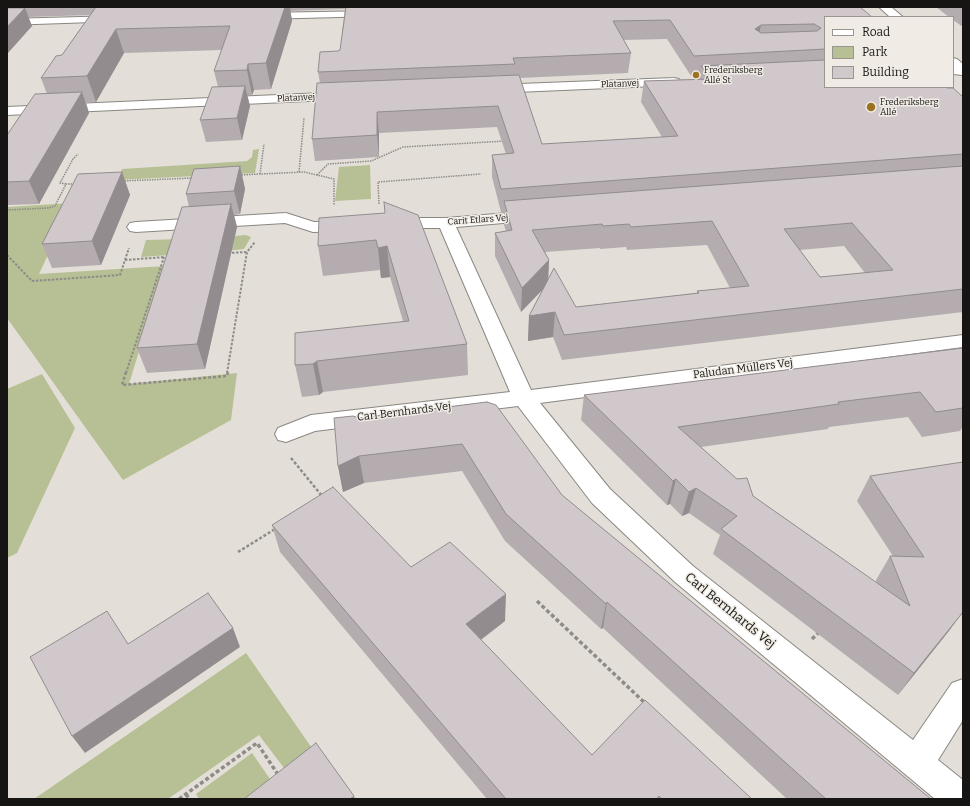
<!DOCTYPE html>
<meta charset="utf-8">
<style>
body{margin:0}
#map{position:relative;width:970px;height:806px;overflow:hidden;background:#e3dfd8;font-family:Bitter,serif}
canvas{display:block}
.frame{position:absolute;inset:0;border:8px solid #161513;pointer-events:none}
.legend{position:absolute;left:824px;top:16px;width:130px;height:72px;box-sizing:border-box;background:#f0ece5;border:1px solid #999691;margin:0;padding:5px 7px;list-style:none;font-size:12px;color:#161513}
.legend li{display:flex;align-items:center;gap:8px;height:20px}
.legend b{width:20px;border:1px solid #999691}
</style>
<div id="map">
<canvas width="970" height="806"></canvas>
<div class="frame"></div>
<ul class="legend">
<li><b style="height:5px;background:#fff"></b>Road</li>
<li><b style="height:11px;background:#b7c094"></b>Park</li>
<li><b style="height:11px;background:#d1c8cb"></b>Building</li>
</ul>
</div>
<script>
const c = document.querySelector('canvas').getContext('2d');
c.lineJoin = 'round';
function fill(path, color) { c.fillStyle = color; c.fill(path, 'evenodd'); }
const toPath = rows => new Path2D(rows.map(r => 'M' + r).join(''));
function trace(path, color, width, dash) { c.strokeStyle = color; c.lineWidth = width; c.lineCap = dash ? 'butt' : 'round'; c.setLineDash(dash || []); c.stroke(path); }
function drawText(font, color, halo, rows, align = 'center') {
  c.font = font + ' Bitter,serif'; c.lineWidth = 3; c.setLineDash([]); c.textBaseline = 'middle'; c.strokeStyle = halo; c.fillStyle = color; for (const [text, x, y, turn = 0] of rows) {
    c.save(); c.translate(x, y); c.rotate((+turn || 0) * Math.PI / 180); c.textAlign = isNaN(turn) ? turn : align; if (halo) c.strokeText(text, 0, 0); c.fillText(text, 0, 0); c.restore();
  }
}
fill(toPath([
 [259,149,255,173,97,181,119,179,122,169,247,161,252,157,253,150],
 [370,165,371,199,335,201,339,167],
 [72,203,39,274,165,266,129,384,237,373,231,420,123,480,7,318,7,207],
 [245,235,251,237,244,249,206,253,217,238],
 [182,239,184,254,141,257,146,240],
 [42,374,75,428,17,553,7,558,7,389],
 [246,653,323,764,287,772,259,735,168,799,34,799],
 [252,753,270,779,244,799,199,799,196,794]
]), '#b7c094');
const minor = toPath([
 [374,11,378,12,380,14,378,16,262,19,256,16,262,13,374,11],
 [118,16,122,17,124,19,122,21,7,25,7,19,118,16],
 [953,66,963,67,963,75,953,74,953,66],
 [674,78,679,79,681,82,679,85,493,93,488,92,486,89,488,86,493,85,674,78],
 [346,92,351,93,353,96,351,99,7,115,7,107,346,92],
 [533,211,539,212,541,216,539,220,456,227,531,390,963,335,963,347,540,403,610,489,693,566,913,740,952,683,963,679,963,720,938,760,963,780,963,799,935,799,675,582,592,503,518,406,315,431,286,442,278,440,275,434,278,428,311,415,510,392,440,228,392,228,386,227,384,223,386,219,392,218,446,218,533,211],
 [286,213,314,222,348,221,354,222,357,226,354,230,348,231,313,232,285,223,136,232,130,231,127,227,130,223,136,222,286,213]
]);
const tertiary = toPath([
 [879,7,891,7,903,17,890,17,879,7],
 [953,58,957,59,963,64,963,75,959,74,953,69,953,58]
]);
trace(minor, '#8a8781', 2);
trace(tertiary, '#8a8781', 2);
trace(toPath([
 [299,172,304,118],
 [260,174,264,144],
 [239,175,304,172,334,179,334,205],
 [317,175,328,164,371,161,403,147,505,141],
 [122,181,193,178],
 [66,184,60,183,73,159,78,154],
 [379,204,378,182,481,174],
 [7,210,48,208,55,206,66,184,75,184]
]), '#8e8c87', 1.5, [1.5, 1]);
trace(toPath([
 [228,253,247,252],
 [7,255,32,281,120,275,129,248],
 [125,260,165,257],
 [126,373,164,257],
 [227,373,247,252,255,242]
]), '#8e8c87', 2, [2.5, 1.5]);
trace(toPath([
 [126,372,122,385,227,376,228,372],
 [291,458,322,496],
 [238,552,275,529]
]), '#8e8c87', 2.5, [3, 2]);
trace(toPath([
 [537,601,646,704],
 [812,639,820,631],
 [186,794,189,799],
 [179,799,257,743,279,776]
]), '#8e8c87', 3.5, [4, 2.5]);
fill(minor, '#fff');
fill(tertiary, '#fff');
fill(toPath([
 [7,7,860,7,825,17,825,87,963,97,963,312,562,360,553,337,528,341,529,316,543,289,521,312,495,256,495,233,506,231,504,225,504,212,501,212,492,177,492,155,506,154,497,127,379,133,379,157,315,161,312,139,320,83,318,72,340,50,345,9,290,11,292,21,271,89,254,90,252,95,247,95,250,106,242,140,206,142,200,120,218,87,214,71,222,50,124,53,96,102,86,102,89,113,39,204,7,205,7,135,47,94,41,78,62,55,90,15,28,17,32,26,7,54],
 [667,39,691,76,700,75,699,79,644,81,641,102,662,137,542,144,520,78,628,73,631,53,623,40],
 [707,245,730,288,697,291,697,293,576,307,548,279,549,260,545,252,600,248,600,249,626,247,627,250],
 [844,246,865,273,820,277,800,250],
 [936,7,963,7,963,27,953,20,953,17,949,17],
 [240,166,245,189,240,214,234,215,237,227,205,369,147,373,137,348,189,207,186,194],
 [122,172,130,195,101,265,52,268,42,244],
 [385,213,467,344,468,375,323,392,319,395,302,397,295,365,403,321,390,277,381,278,380,270,323,276,318,246],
 [963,348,963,426,960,431,922,437,908,417,829,427,828,429,701,447,753,496,877,584,876,580,890,556,893,556,857,501,870,476,963,612,898,695,713,554,720,535,689,513,682,516,670,504,667,505,581,420,584,395],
 [487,402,562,495,931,799,787,799,603,628,601,629,505,541,462,471,364,483,343,492,338,466,359,418],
 [272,525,411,567,505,621,481,640,592,755,752,799,487,799,280,552]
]), '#b4acaf');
fill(toPath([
 [285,7,290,7,292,21,271,89,266,63],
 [25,8,32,26,7,54,7,27],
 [761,25,757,44,755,29],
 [116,29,124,53,96,102,87,76],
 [248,64,254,90,252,95,247,70],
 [245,86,250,106,242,140,237,118],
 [82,92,89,113,39,204,29,181],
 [377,112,379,133,379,157,377,135],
 [240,166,245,189,240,214,234,191],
 [122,172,130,195,101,265,92,241],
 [231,204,237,227,205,369,197,344],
 [387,246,390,277,381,278,378,248],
 [549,260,548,284,521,312,522,288],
 [555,312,553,337,528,341,529,316],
 [317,361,323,392,319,395,313,364],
 [359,456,364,483,343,492,338,466],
 [676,479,670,504,667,505,673,481],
 [696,488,689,513,682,516,689,492],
 [506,594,505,621,466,651,466,624],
 [607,602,603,628,601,629,606,604],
 [963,612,949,631,898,695,914,673],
 [233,628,240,647,85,753,72,736],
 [354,796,355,799,350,799]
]), '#928c8e');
const building = toPath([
 [96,7,285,7,266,63,248,64,247,70,214,71,230,26,116,29,87,76,41,78,56,56,62,55,96,7],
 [346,7,860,7,872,17,825,17,825,49,694,56,670,20,613,21,631,53,513,58,515,64,318,72,320,52,338,51,340,50,346,7],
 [814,24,821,28,817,31,761,33,755,29,761,25,814,24],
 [7,8,25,8,7,27,7,8],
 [825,60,825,87,946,87,947,88,953,88,963,97,963,154,501,189,492,155,514,153,498,106,377,112,377,135,312,139,317,83,519,75,542,144,678,136,644,81,712,79,701,66,825,60],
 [245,86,237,118,200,120,212,87,245,86],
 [82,92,29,181,7,182,7,135,35,94,82,92],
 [240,166,234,191,186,194,194,169,240,166],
 [963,166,963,289,564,335,555,312,529,316,554,268,576,307,699,293,697,291,749,286,712,221,631,227,629,224,603,226,602,224,532,230,549,260,522,288,495,233,512,230,504,201,963,166],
 [852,223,893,270,820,277,784,229,852,223],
 [122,172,92,241,42,244,78,174,122,172],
 [384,202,418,215,467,344,317,361,313,364,295,365,295,333,409,321,387,246,378,248,376,240,318,246,319,218,385,213,384,202],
 [231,204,197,344,137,348,182,207,231,204],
 [963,348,963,408,936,412,920,392,838,402,839,404,678,427,737,479,747,478,753,496,910,606,890,556,924,557,870,476,963,462,963,612,914,673,721,529,737,516,696,488,689,492,676,479,673,481,584,395,963,348],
 [487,402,496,405,562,495,931,799,826,799,607,602,606,604,506,514,462,444,359,456,338,466,334,418,353,416,359,418,487,402],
 [333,487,411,567,450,542,506,594,466,624,592,755,645,700,752,799,662,799,659,796,656,799,506,799,272,525,333,487],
 [208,593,233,628,72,736,30,657,107,611,128,644,208,593],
 [316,743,354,796,350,799,244,799,316,743]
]);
fill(building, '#d1c8cb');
trace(building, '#928c8e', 1);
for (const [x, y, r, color] of [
 [696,75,4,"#9b7320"],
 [871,107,5,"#9b7320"]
]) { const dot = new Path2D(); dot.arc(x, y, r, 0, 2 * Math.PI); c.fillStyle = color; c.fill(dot); trace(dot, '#f0ece5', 1.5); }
drawText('9px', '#161513', '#f0ece5', [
 ["Frederiksberg",704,70],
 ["Allé St",704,80],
 ["Frederiksberg",880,102],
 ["Allé",880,112]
], 'left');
drawText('9px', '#161513', '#f0ece5', [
 ["Platanvej",620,84,-2],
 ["Platanvej",296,98,-3],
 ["Carit Etlars Vej",478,220,-4]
]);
drawText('11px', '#161513', '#f0ece5', [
 ["Paludan Müllers Vej",743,369,-7],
 ["Carl Bernhards Vej",404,412,-7]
]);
drawText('13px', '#161513', '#f0ece5', [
 ["Carl Bernhards Vej",730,611,39]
]);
</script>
